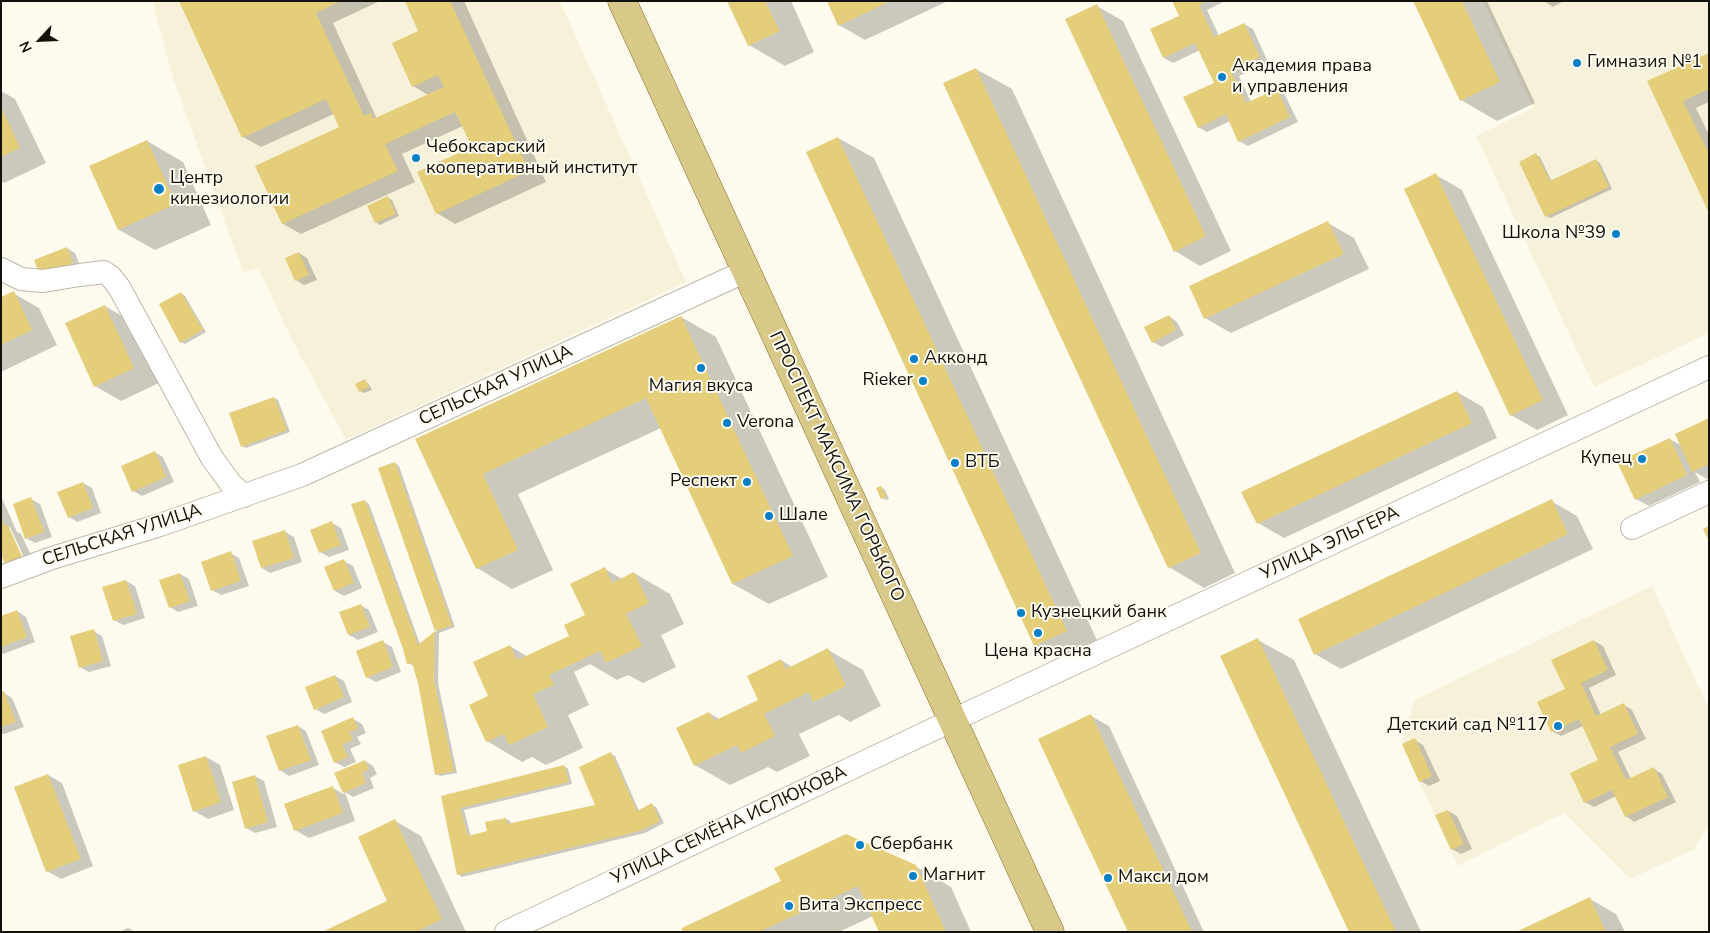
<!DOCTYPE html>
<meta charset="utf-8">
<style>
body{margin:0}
#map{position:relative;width:1710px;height:933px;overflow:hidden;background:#fefbee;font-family:"Nunito Sans",sans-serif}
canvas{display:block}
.frame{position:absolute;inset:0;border:2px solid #12110b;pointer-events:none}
.north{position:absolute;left:15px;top:15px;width:50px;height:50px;-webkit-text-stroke:4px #fefbee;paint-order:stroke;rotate:245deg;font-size:14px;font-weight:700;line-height:20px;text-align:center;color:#12110b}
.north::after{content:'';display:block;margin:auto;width:18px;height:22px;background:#12110b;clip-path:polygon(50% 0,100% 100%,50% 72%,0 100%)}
</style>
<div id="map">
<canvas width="1710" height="933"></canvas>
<div class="frame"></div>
<div class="north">N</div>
</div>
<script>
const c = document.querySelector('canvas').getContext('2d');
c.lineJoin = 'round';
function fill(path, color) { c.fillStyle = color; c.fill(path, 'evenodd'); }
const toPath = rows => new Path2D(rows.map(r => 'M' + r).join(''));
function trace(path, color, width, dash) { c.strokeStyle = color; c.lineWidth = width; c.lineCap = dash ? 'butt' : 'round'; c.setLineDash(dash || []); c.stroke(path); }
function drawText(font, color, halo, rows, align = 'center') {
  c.font = font + ' "Nunito Sans",sans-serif'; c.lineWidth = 4; c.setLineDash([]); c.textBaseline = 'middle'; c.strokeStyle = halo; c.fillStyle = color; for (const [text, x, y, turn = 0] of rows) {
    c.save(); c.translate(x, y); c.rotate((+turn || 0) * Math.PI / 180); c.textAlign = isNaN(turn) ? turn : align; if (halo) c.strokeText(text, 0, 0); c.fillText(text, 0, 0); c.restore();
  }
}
fill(toPath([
 [154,1,560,1,686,282,346,440,292,340,258,268,243,272,174,81,154,8],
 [1483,1,1709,1,1709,333,1594,387,1476,136,1533,108],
 [1652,586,1709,709,1709,826,1694,849,1630,879,1564,813,1458,866,1402,744,1414,700]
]), '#f7f1d9');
fill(toPath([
 [181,1,380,1,333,23,377,119,428,95,413,86,420,32,406,1,464,1,546,182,455,224,437,213,473,147,463,126,402,154,415,182,301,234,283,224,257,166,340,128,334,114,261,147,243,137],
 [728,1,791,1,814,52,785,66,749,45],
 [828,1,948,1,865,40,839,25],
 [1174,1,1225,1,1207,10,1219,36,1244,24,1253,29,1268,62,1239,76,1251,102,1277,90,1285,95,1298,122,1248,146,1239,141,1230,121,1207,132,1198,127,1216,84,1200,50,1173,63,1164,58,1181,16],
 [1415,1,1487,1,1535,103,1497,121,1461,100],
 [1544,1,1564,1,1553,7],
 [1097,6,1123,21,1231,251,1200,266,1175,251],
 [1709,54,1709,102,1696,108,1709,135,1709,210,1649,82],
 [976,69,1012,89,1235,573,1204,588,1169,567],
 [1,91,15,99,46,163,4,183,1,181],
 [838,138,874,158,1102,651,1071,666,1035,645],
 [147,141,183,162,211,225,155,250,119,230],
 [1536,155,1540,157,1552,182,1596,161,1600,163,1612,189,1550,218,1546,216],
 [1436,175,1462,190,1568,415,1537,430,1511,415],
 [388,198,392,200,399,216,380,225,376,222],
 [1328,223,1354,238,1369,269,1231,333,1205,318,1191,287],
 [67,248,75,253,81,268,50,280],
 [299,253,307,258,317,280,304,285,296,280],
 [13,293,39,308,57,345,1,372,1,299],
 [181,293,185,296,206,332,185,344,181,342],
 [105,306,131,321,159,383,121,401,95,386],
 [1169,316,1177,322,1184,335,1162,347,1153,342],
 [681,317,716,337,828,577,769,604,733,584,661,428,518,494,553,570,512,589,477,568,417,439],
 [364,381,368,383,372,390,364,393,360,391],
 [1457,392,1483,407,1497,438,1284,538,1258,523],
 [274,398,278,400,290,432,246,448,242,446],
 [1709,420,1709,480,1695,472,1700,482,1649,506,1636,499,1670,439,1682,446],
 [154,452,163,457,174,482,142,496,133,491],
 [395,463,399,466,455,627,439,633,438,683,457,773,440,776,436,774,419,683,414,665,412,665,408,663,365,501,369,504,420,644,437,631,380,469],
 [83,483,92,488,101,513,77,522,69,517],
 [881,487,885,490,889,499,886,500,882,498],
 [1,496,17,532,21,534,36,566,20,572,7,565,1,552],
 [7,527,10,527,27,564,25,565],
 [31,499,40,504,52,537,35,543,26,538],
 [1551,501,1577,516,1593,549,1341,669,1315,654],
 [332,523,341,528,349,550,329,557,320,552],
 [285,532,294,537,302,562,270,573,262,568],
 [230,553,239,558,249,586,221,595,212,590],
 [344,561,353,566,362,588,344,596,335,591],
 [605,569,622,579,634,573,670,594,684,624,661,635,676,667,643,683,628,675,617,680,590,664,574,672,589,705,568,715,583,748,546,765,532,757,522,762,487,741,490,696,510,646,528,657,569,637,586,616],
 [180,574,189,579,198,606,178,612,170,607],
 [126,581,135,586,145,618,123,625,114,620],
 [360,605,369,610,378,632,358,640,349,635,341,613],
 [17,611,26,617,35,642,3,654,1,653,1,617],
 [93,631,102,636,111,666,89,672,80,667],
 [1258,640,1294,660,1421,932,1350,932],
 [1594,641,1603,646,1616,675,1589,688,1601,715,1624,705,1632,710,1646,739,1618,752,1631,779,1654,769,1662,774,1676,802,1634,822,1626,816,1616,796,1594,807,1585,802,1600,761,1583,726,1561,736,1552,731,1567,690],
 [383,642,392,647,401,672,376,682,367,677],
 [828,650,863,670,881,706,850,722,839,715,799,734,810,756,777,772,768,767,730,785,695,765,709,713,721,720,760,700,781,660,792,667],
 [335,676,344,681,352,702,324,714,315,709],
 [1,693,4,693,12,698,24,727,4,734,1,733],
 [1091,716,1109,726,1204,932,1129,932],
 [353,719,362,724,366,733,357,737,361,744,350,749,356,762,344,767,335,762,322,732],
 [298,726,306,731,319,765,289,776,280,770],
 [1415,740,1423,745,1440,781,1429,786,1420,781],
 [611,754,615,756,639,811,652,805,656,807,664,823,645,833,462,877,458,874,442,797,564,766,568,769,572,784,464,810,471,837,489,832,487,823,506,819,510,821,511,825,597,806],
 [206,757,220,765,234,810,208,819,194,811],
 [365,761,373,766,377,774,370,778,374,788,353,797,345,792,355,821,309,838,295,830,333,788,345,795,336,773],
 [48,775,62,783,93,866,61,879,47,871],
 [255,776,264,781,277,827,255,833,246,828],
 [1448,811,1457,816,1472,849,1461,854,1452,849],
 [395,821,421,836,466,932,325,932,389,901],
 [915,866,951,887,971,932,881,932,873,916,839,932,683,932,783,882],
 [1590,899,1616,914,1625,932,1519,932],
 [128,928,135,932,120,932]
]), '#0003');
fill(toPath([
 [179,1,341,1,316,13,364,116,371,113,373,119,444,87,438,75,412,87,392,43,418,31,405,1,450,1,529,171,436,214,417,172,472,147,455,112,385,144,398,171,282,224,255,166,339,127,326,99,242,138],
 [727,1,765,1,780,31,748,46],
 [827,1,891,1,838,26],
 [1172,1,1207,1,1199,5,1214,37,1244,23,1260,57,1231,71,1246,103,1277,89,1290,117,1238,142,1226,114,1198,128,1183,97,1214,83,1195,43,1163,58,1150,29,1179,16],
 [1413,1,1462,1,1500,82,1460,101],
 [1097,4,1206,236,1174,252,1065,19],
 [1709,53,1709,89,1683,101,1709,154,1709,213,1647,81],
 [976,68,1201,553,1168,568,943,83],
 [1,107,20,148,1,157],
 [838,137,1067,631,1034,646,806,152],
 [147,140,176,204,118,230,89,166],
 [1536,153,1550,181,1596,159,1609,187,1545,217,1519,162],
 [1436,173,1543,400,1510,416,1404,189],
 [388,196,396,214,375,223,367,206],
 [1328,221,1344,254,1204,319,1189,286],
 [67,247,73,263,40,276,34,260],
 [299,252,309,275,295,281,285,258],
 [14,291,32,330,1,345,1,297],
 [181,292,203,330,180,343,159,304],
 [105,305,134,368,94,387,65,323],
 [1169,315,1176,330,1152,343,1144,327],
 [681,316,793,556,732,584,646,398,483,474,518,550,476,569,415,439],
 [365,379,369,387,359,392,355,384],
 [1457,391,1472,423,1257,524,1241,492],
 [274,397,287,430,241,447,229,413],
 [1709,418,1709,464,1692,472,1675,434],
 [1670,438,1687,475,1635,500,1617,462],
 [155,451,166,477,132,492,121,466],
 [395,462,452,625,435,631,378,468],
 [83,482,93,508,68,518,57,492],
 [881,486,886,497,881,499,876,488],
 [31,497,44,532,25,539,13,504],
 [1552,499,1568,534,1314,655,1298,619],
 [365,500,418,645,435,631,434,680,454,771,435,775,418,683,412,663,407,664,403,649,351,504],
 [1,517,5,526,8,525,23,559,6,566,1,555],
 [332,521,341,545,319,553,310,530],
 [1709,526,1709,541,1703,529],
 [285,530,294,558,261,568,252,541],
 [231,551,241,581,211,591,201,562],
 [344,559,354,583,334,591,324,567],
 [605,567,612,583,634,572,649,603,626,614,642,646,606,663,600,651,549,675,554,685,533,694,548,727,509,745,504,734,486,742,469,705,488,696,473,662,510,645,517,660,569,636,564,625,585,615,570,584],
 [180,573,190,601,169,608,159,580],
 [126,580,137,614,113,621,102,587],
 [361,604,370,627,348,635,339,612],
 [17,610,27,637,1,647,1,616],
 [94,629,103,661,79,668,70,636],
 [1258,638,1396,932,1349,932,1220,656],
 [383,640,393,667,366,678,356,651],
 [1594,640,1608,670,1581,683,1596,716,1624,703,1638,734,1610,747,1626,780,1654,767,1668,797,1625,817,1612,790,1584,803,1570,773,1598,760,1579,719,1551,732,1537,702,1565,689,1551,660],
 [828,648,846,686,813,702,809,692,764,714,775,736,741,753,737,745,694,766,676,728,709,712,714,721,758,700,747,676,781,659,786,669],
 [335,675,344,697,314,710,305,687],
 [4,691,16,722,1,727,1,692],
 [1091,714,1192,932,1128,932,1038,739],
 [353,717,358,728,349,732,353,740,342,744,348,757,334,763,321,731],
 [298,725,311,760,279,771,266,736],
 [1415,738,1432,776,1419,782,1402,744],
 [611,752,637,811,652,803,660,821,640,831,457,875,441,796,564,765,569,782,460,808,468,836,487,831,485,822,506,818,507,824,595,805,579,767],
 [206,756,221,802,193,812,178,765],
 [365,760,369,769,362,773,366,783,343,793,334,773],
 [48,774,81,859,46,872,14,787],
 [255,775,268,822,245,829,232,782],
 [333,786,343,813,294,831,284,804],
 [1448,810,1464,844,1451,850,1435,815],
 [395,819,442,919,416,932,322,932,387,901,358,837],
 [846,834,916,865,946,932,879,932,858,886,759,932,682,932,682,928,781,881,774,868],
 [1590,897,1606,932,1516,932]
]), '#e4ce7a');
const minor = toPath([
 [1,269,21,279,43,281,80,275,104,272,111,277,119,287,212,458,231,484,244,496],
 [1632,528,1709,492],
 [1,577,52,558,160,525,302,475,746,271],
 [966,714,1709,367],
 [506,932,953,720]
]);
const major = toPath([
 [622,1,1050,932]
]);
trace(minor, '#bcb8a9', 24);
trace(major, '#83712a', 29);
trace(minor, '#fff', 22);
trace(major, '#d9c989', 28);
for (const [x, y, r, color] of [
 [1577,63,5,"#057fc8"],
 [1222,77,5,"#057fc8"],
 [416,158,5,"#057fc8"],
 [159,189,6,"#057fc8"],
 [1616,234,5,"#057fc8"],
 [914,359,5,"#057fc8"],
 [701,368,5,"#057fc8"],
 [923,381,5,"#057fc8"],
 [727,423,5,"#057fc8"],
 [1642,459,5,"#057fc8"],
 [955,463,5,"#057fc8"],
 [747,482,5,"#057fc8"],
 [769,516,5,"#057fc8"],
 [1021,613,5,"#057fc8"],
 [1038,633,5,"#057fc8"],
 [1558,726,5,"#057fc8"],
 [860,845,5,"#057fc8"],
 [913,876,5,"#057fc8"],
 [1108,878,5,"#057fc8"],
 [789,906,5,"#057fc8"]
]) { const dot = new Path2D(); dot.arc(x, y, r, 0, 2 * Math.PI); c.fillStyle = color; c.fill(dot); trace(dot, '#fefbee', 2); }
drawText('18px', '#12110b', '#fefbee', [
 ["Гимназия №1",1587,63],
 ["Академия права",1232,67],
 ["и управления",1232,88],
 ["Чебоксарский",426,148],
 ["кооперативный институт",426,169],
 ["Центр",170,179],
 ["кинезиологии",170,200],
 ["Школа №39",1606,234,"right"],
 ["Акконд",924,359],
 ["Rieker",913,381,"right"],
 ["Магия вкуса",701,387,"center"],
 ["Verona",737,423],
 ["Купец",1632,459,"right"],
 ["ВТБ",965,463],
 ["Респект",737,482,"right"],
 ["Шале",779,516],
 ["Кузнецкий банк",1031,613],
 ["Цена красна",1038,652,"center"],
 ["Детский сад №117",1548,726,"right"],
 ["Сбербанк",870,845],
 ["Магнит",923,876],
 ["Макси дом",1118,878],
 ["Вита Экспресс",799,906]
], 'left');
drawText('18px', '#12110b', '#fefbee', [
 ["СЕЛЬСКАЯ УЛИЦА",496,386,-25],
 ["ПРОСПЕКТ МАКСИМА ГОРЬКОГО",836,467,65],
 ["СЕЛЬСКАЯ УЛИЦА",122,536,-18],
 ["УЛИЦА ЭЛЬГЕРА",1330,544,-25],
 ["УЛИЦА СЕМЁНА ИСЛЮКОВА",729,826,-25]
]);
</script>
